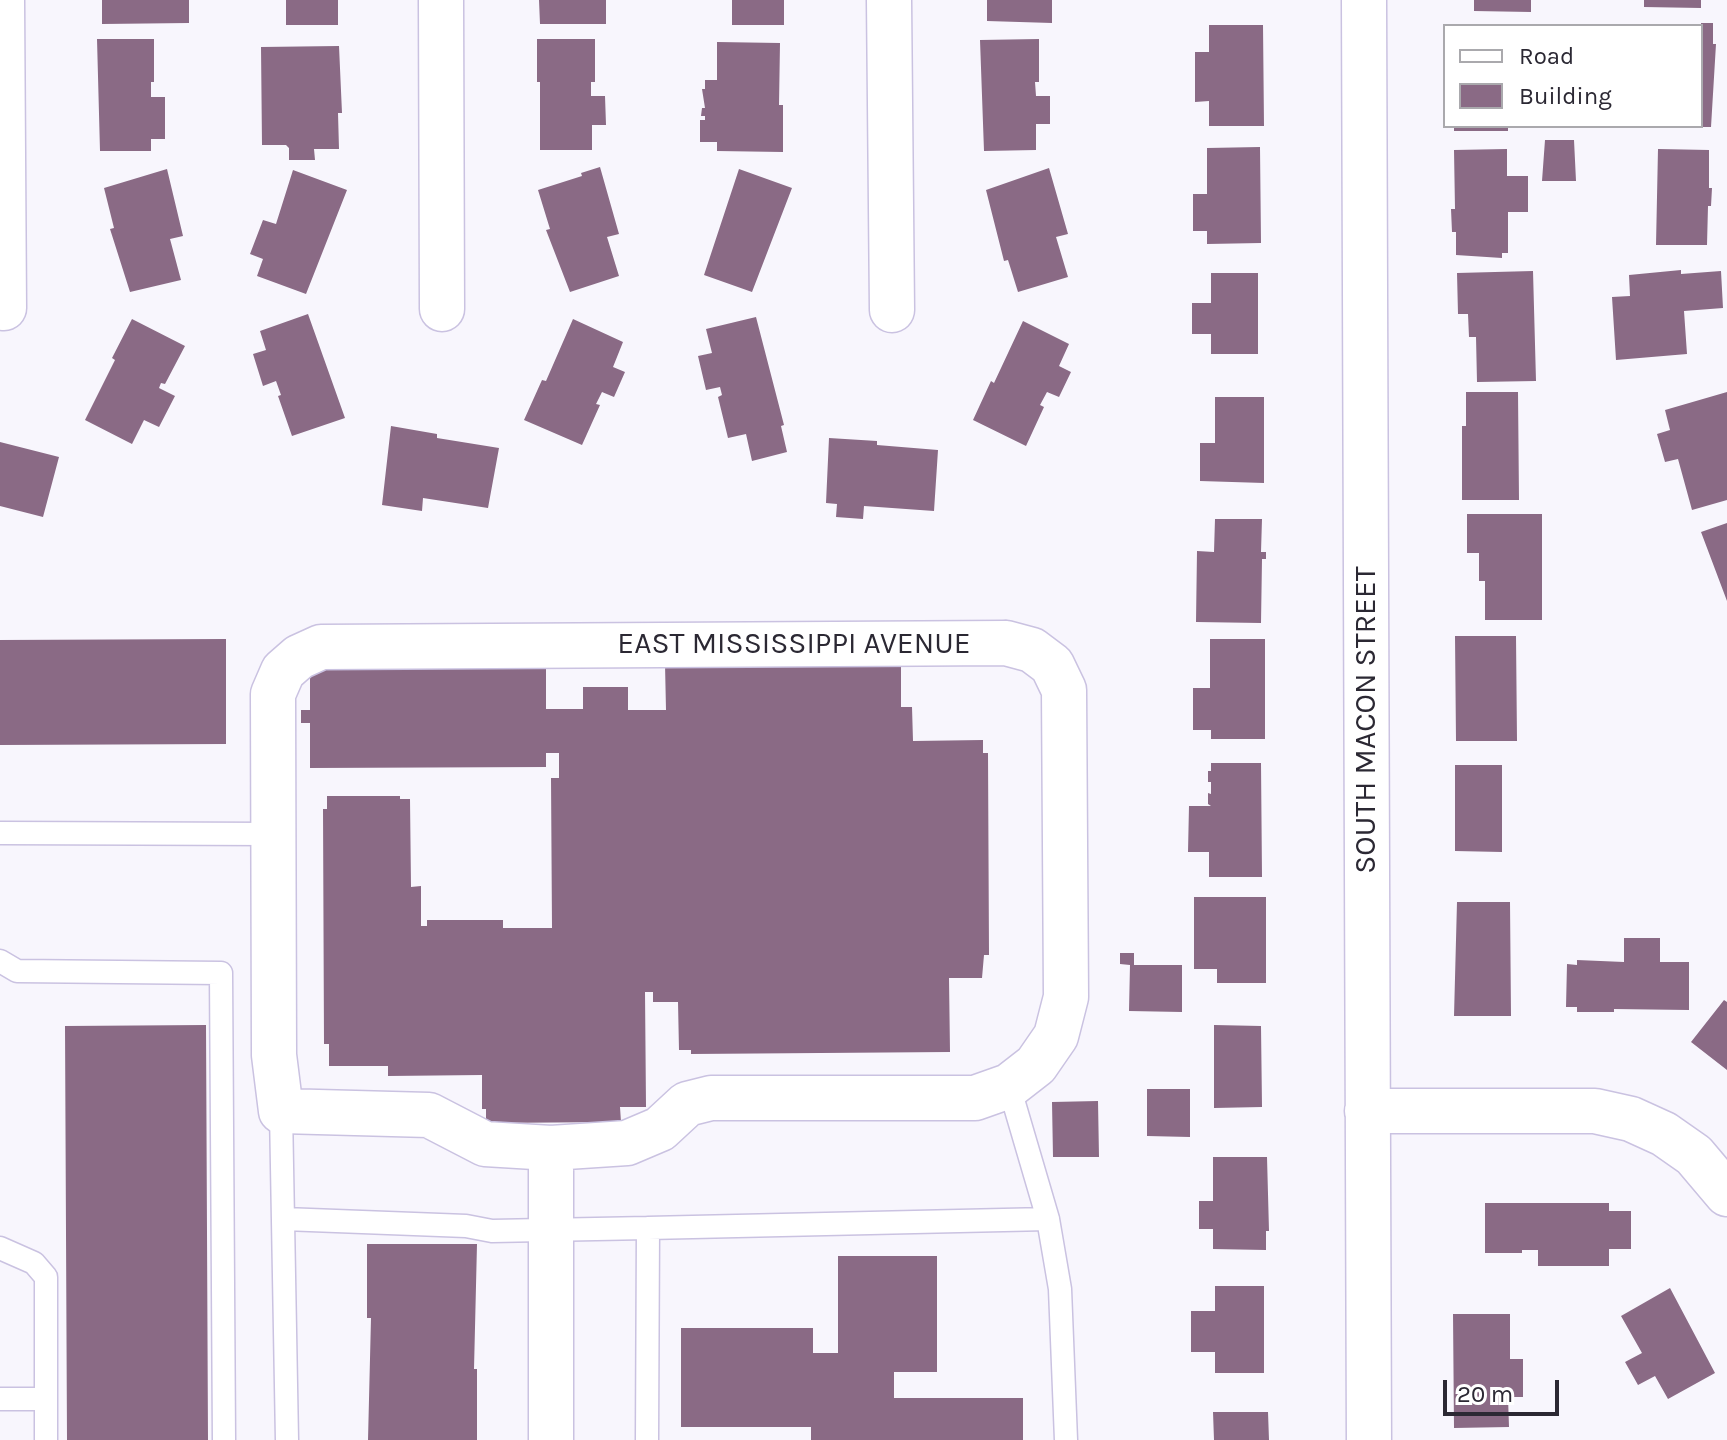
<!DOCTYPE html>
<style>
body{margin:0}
#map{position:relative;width:1727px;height:1440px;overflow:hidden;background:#f8f6fd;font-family:Karla,sans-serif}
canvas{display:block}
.legend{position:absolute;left:1443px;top:24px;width:260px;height:104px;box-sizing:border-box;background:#fff;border:2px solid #aaa9ad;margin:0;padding:10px 14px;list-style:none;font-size:24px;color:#2b2833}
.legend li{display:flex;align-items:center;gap:16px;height:40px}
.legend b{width:40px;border:2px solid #aaa9ad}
.scale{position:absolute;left:1443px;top:1380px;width:116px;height:36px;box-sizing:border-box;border:4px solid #2b2833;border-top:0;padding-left:10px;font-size:24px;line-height:28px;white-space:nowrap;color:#2b2833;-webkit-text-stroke:6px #fff;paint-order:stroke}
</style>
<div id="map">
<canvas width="1727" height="1440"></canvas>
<ul class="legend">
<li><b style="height:10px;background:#fff"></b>Road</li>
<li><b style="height:22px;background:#8a6a85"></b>Building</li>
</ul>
<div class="scale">20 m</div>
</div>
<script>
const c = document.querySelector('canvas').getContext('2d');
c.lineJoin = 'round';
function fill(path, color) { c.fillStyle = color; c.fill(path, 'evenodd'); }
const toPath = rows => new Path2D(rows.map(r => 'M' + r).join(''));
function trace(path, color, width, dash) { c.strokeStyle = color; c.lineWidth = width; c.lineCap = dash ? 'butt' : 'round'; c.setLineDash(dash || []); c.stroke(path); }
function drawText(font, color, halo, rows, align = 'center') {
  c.font = font + ' Karla,sans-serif'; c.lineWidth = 6; c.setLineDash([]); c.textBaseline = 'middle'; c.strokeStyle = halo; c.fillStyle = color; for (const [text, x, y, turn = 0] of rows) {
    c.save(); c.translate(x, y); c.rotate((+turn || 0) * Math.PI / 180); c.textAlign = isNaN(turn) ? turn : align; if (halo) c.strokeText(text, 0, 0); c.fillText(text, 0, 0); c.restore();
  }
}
fill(toPath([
 [102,0,189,0,189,23,102,24],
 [286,0,338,0,338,25,286,25],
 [539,0,606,0,606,24,540,24],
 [732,0,784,0,784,25,732,25],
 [987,0,1052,0,1052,23,987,21],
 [1474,0,1531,0,1531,12,1474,11],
 [1644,0,1701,0,1701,8,1644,7],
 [1701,23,1713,23,1713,44,1716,44,1711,127,1701,127],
 [1209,25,1263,25,1264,126,1209,126,1209,101,1195,102,1195,52,1209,52],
 [97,39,154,39,154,82,151,82,151,97,165,97,165,139,151,139,151,151,100,151],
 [537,39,595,39,595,82,591,82,591,96,605,96,606,125,592,125,592,150,540,150,540,82,537,82],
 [1039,39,1039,82,1035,82,1036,96,1050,96,1050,124,1036,124,1036,150,984,151,980,40],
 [717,42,780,43,779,105,783,105,783,152,717,151,717,142,700,142,700,120,705,120,705,116,701,116,702,108,705,108,702,89,705,89,705,80,717,80],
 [339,46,342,113,338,113,339,149,314,149,315,160,289,160,289,148,286,145,262,145,261,47],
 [1454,126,1508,126,1508,131,1454,131],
 [1545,140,1574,140,1576,181,1542,181],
 [1260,147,1261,243,1207,244,1207,231,1193,231,1193,194,1207,194,1207,148],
 [1507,149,1507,176,1528,176,1528,212,1508,212,1508,253,1502,253,1502,258,1456,255,1456,232,1452,232,1451,209,1455,209,1454,150],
 [1658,149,1709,150,1709,188,1712,188,1711,206,1708,206,1707,245,1656,245],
 [600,167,619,234,607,237,619,276,570,292,546,230,550,229,538,190,582,176,581,173],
 [1049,168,1068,234,1056,237,1068,277,1018,292,1008,260,1004,261,986,190],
 [167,169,183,236,170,239,181,280,130,292,110,229,114,228,104,188],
 [739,169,792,188,752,292,704,275],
 [293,170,347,190,306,294,257,276,263,259,250,254,263,220,276,224],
 [1681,270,1681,274,1721,271,1723,308,1684,311,1687,354,1616,360,1612,297,1630,296,1629,275],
 [1533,271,1536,381,1477,382,1476,337,1469,337,1468,314,1458,314,1457,273],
 [1211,273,1258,273,1258,354,1211,354,1211,334,1192,334,1192,303,1211,303],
 [308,314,345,418,292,436,278,396,281,395,276,381,263,386,253,354,266,350,260,331],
 [756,317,784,425,781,426,787,452,752,461,746,434,728,438,718,397,722,395,720,387,706,390,698,356,712,353,706,329],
 [132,319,185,346,165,384,161,383,159,388,175,396,159,427,144,420,132,444,85,420,115,360,112,358],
 [573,319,623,342,613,367,625,372,614,397,602,392,596,404,600,405,582,445,524,420,542,380,546,381],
 [1023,321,1069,344,1059,366,1071,372,1059,397,1047,392,1040,405,1044,407,1026,446,973,420,991,381,994,383],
 [1466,392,1518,392,1519,500,1462,500,1462,426,1466,426],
 [1727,392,1727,500,1692,510,1678,459,1665,462,1657,434,1670,430,1665,410],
 [1215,397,1264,397,1264,483,1200,481,1200,443,1215,443],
 [391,426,437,434,437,438,499,448,488,508,423,498,422,511,382,505],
 [829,438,877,441,877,445,938,450,934,511,864,506,863,519,836,517,837,504,826,503],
 [0,442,59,457,43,517,0,506],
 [1467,514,1542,514,1542,620,1485,620,1485,581,1479,581,1479,553,1467,553],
 [1215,519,1262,519,1261,552,1266,552,1266,559,1262,559,1261,623,1196,622,1197,551,1214,552],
 [1727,523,1727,601,1701,532],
 [1455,636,1516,636,1517,741,1456,741],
 [226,639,226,744,0,745,0,640],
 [1210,639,1265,639,1265,739,1211,739,1211,730,1193,730,1193,688,1210,688],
 [901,662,901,707,912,707,913,741,983,740,983,753,988,753,989,955,984,955,982,978,949,978,950,1052,691,1054,691,1050,679,1050,678,1002,653,1002,653,992,645,992,646,1107,620,1107,621,1122,486,1123,486,1109,482,1109,482,1075,388,1076,388,1066,329,1066,329,1044,324,1044,323,809,327,809,327,796,400,796,400,799,410,799,411,887,421,886,421,926,427,926,427,920,503,920,503,928,552,928,551,778,559,778,559,753,546,753,546,767,310,768,310,723,301,723,301,710,310,710,310,666,546,664,546,709,583,709,583,687,628,687,628,710,666,710,665,664],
 [1211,763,1261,763,1262,877,1209,877,1209,852,1188,852,1189,806,1211,806,1208,804,1208,793,1211,794,1211,782,1208,782,1208,771,1211,771],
 [1455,765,1502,765,1502,852,1455,851],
 [1194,897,1266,897,1266,983,1217,983,1217,969,1194,969],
 [1457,902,1510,902,1511,1016,1454,1016],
 [1624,938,1660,938,1660,962,1689,962,1689,1010,1614,1009,1614,1012,1577,1012,1577,1007,1566,1007,1567,964,1577,965,1577,960,1624,962],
 [1120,953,1134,953,1134,965,1182,965,1182,1012,1129,1011,1130,965,1120,964],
 [1724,1000,1727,1002,1727,1070,1691,1042],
 [206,1025,208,1440,67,1440,65,1026],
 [1214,1025,1261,1026,1262,1107,1214,1108],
 [1147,1089,1190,1089,1190,1137,1147,1136],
 [1098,1101,1099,1157,1053,1157,1052,1102],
 [1213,1157,1267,1157,1269,1231,1266,1231,1266,1250,1213,1249,1213,1229,1199,1229,1199,1201,1213,1201],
 [1485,1203,1609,1203,1609,1211,1631,1211,1631,1249,1609,1249,1609,1266,1538,1266,1538,1250,1522,1250,1522,1253,1485,1253],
 [367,1244,477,1244,474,1369,477,1369,477,1440,368,1440,371,1318,367,1318],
 [838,1256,937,1256,937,1372,894,1372,894,1398,1023,1398,1023,1440,811,1440,811,1427,681,1427,681,1328,813,1328,813,1353,838,1353],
 [1215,1286,1264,1286,1264,1373,1215,1373,1215,1352,1191,1352,1191,1311,1215,1311],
 [1670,1288,1715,1373,1668,1399,1655,1376,1638,1385,1625,1362,1642,1353,1621,1316],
 [1453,1314,1510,1314,1510,1359,1523,1359,1523,1397,1508,1397,1509,1427,1454,1428],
 [1213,1412,1268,1412,1269,1440,1214,1440]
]), '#8a6a85');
const service = toPath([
 [0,833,273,834],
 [0,961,17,971,221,973,224,1440],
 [1009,1086,1048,1219,1060,1289,1066,1440],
 [281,1111,287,1440],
 [284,1219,466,1226,492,1231,648,1228],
 [0,1248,34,1263,46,1277,46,1399,0,1399],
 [46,1399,46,1440],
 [647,1440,648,1228,1048,1219]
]);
const minor = toPath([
 [2,0,4,308],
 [441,0,442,309],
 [889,0,892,310],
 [1364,0,1369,1440],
 [1006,643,1032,650,1052,665,1064,690,1066,997,1056,1036,1036,1065,1009,1086,975,1098,711,1098,687,1104,660,1129,627,1143,551,1148,485,1144,429,1115,281,1111,274,1055,273,694,283,671,299,657,321,647,1006,643],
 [1367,1111,1595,1111,1631,1119,1664,1134,1694,1155,1727,1194],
 [551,1440,551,1148]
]);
trace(service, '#cac2e1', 25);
trace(minor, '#cac2e1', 47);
trace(service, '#fff', 22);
trace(minor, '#fff', 44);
drawText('30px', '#2b2833', '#fff', [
 ["EAST MISSISSIPPI AVENUE",794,644],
 ["SOUTH MACON STREET",1366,720,-90]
]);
</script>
